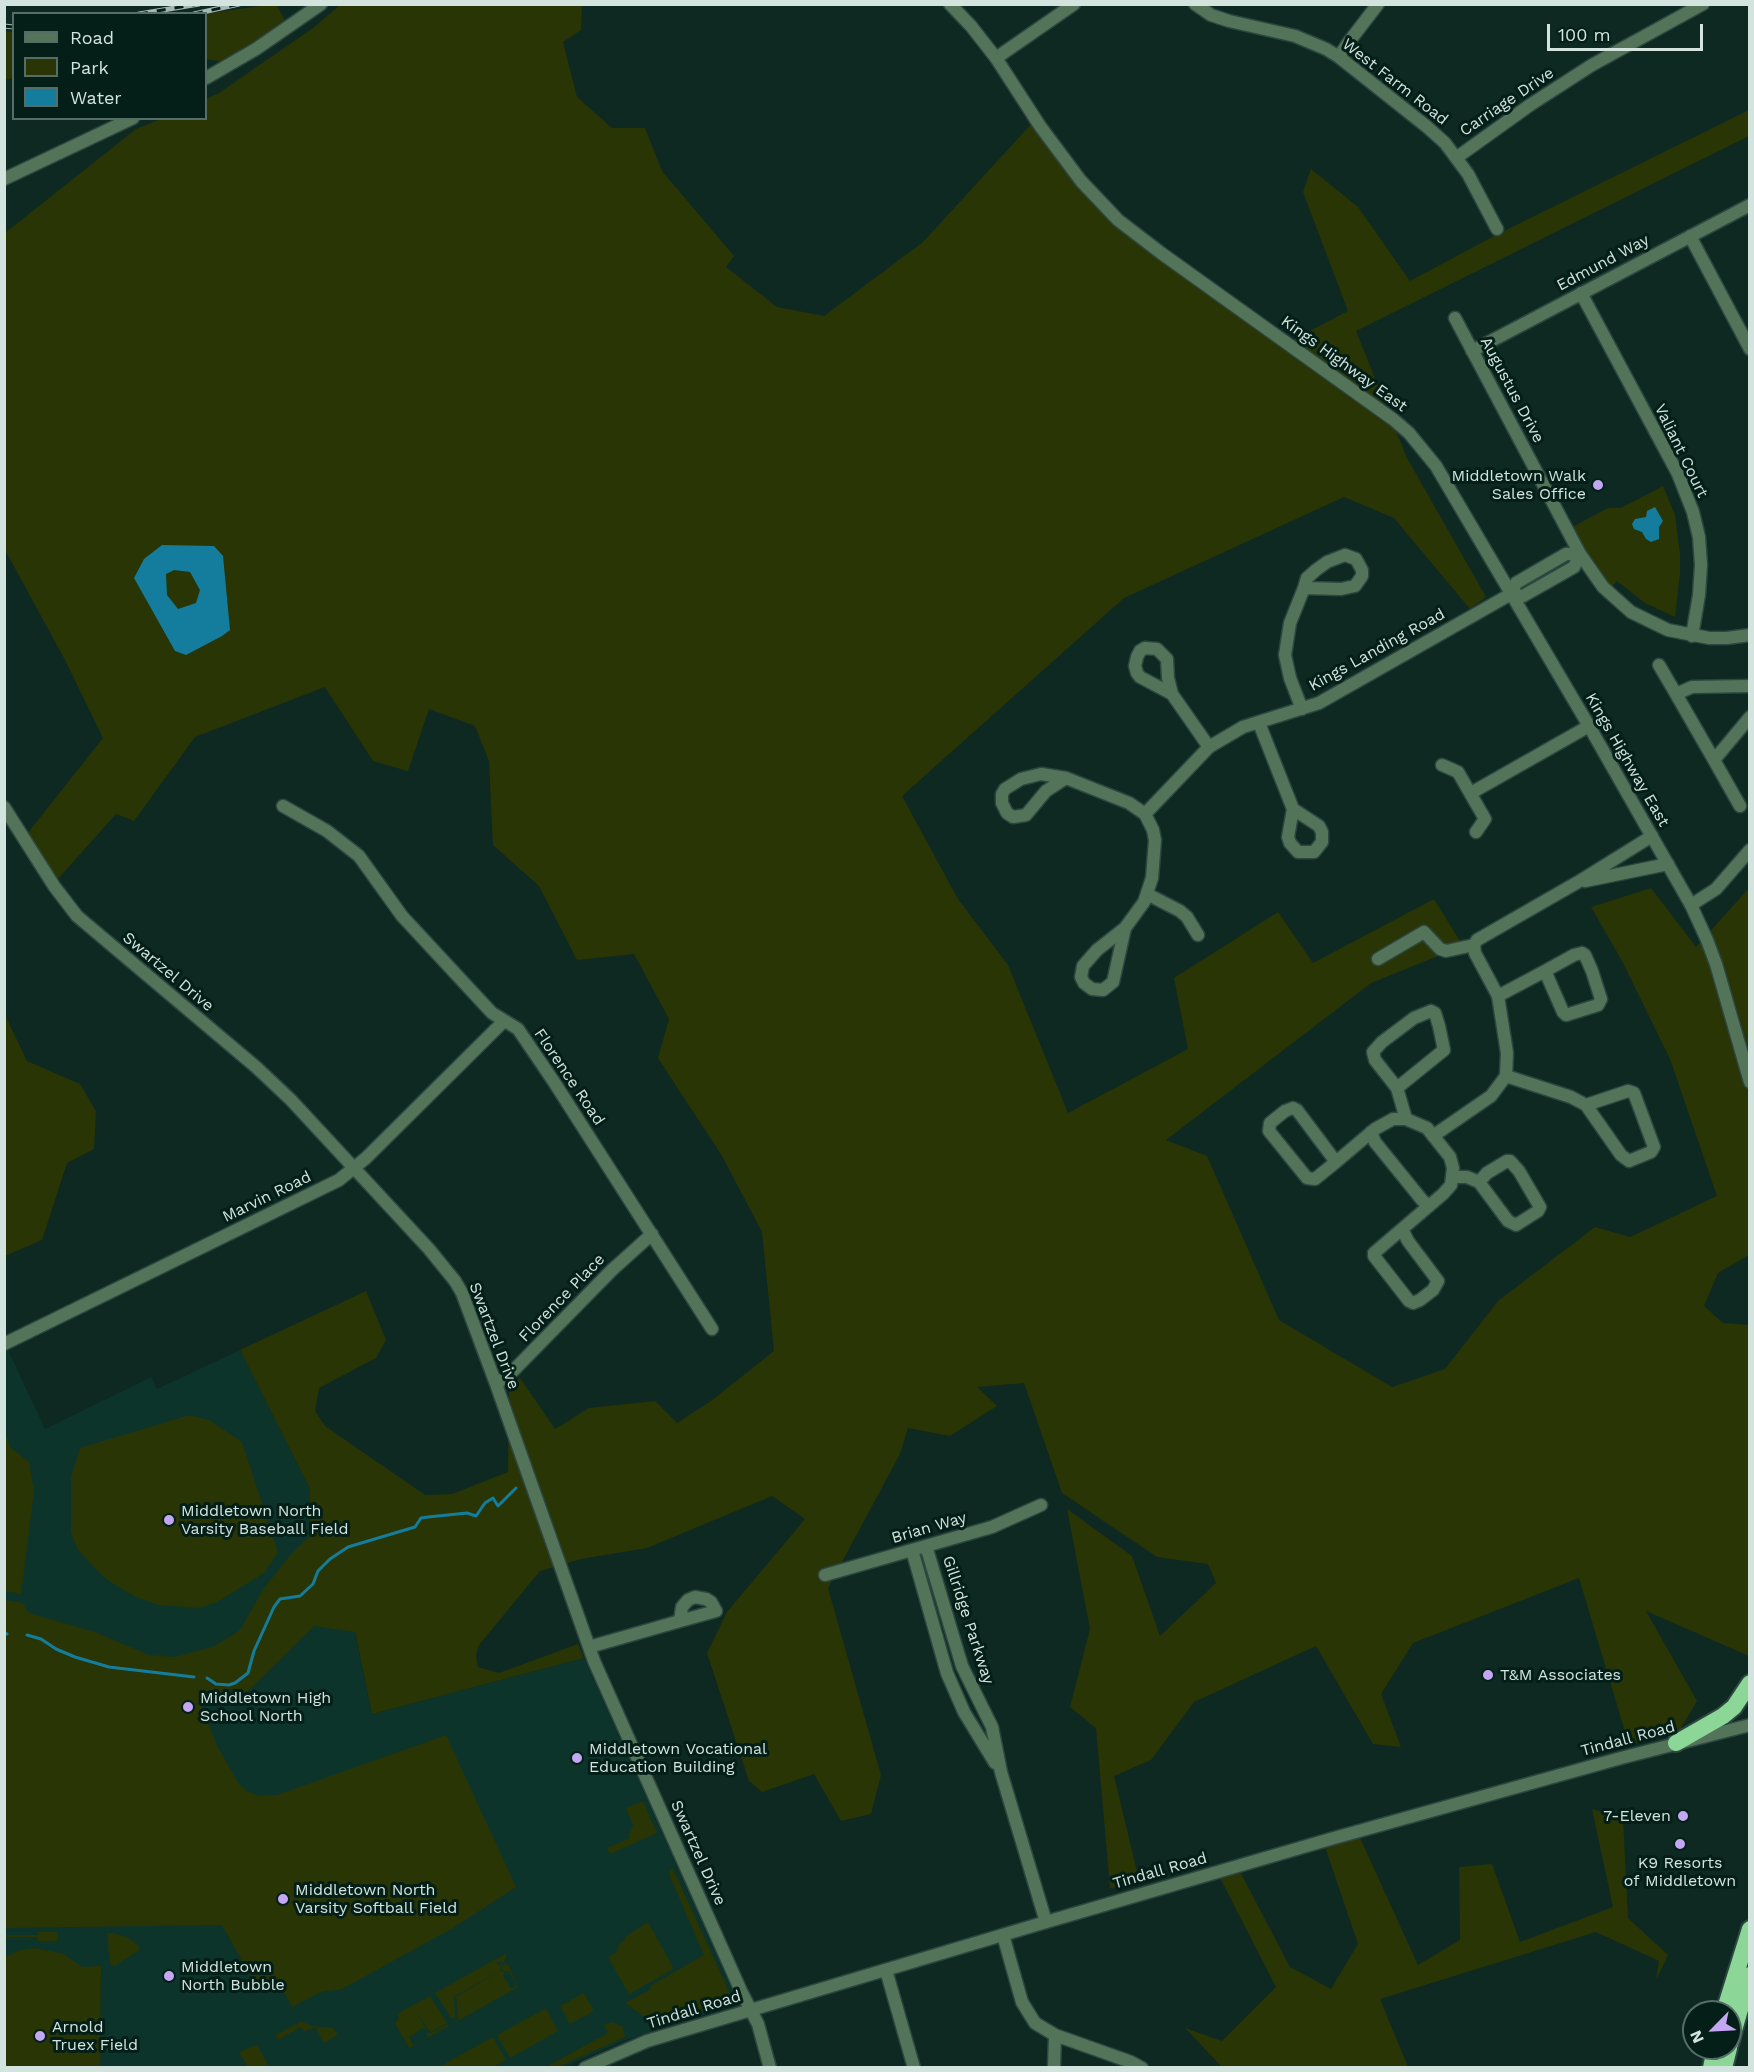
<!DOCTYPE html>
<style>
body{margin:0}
#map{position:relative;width:1754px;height:2072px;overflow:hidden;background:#0d2922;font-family:"Work Sans",sans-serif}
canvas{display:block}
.frame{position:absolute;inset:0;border:6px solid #d3e3de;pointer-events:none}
.legend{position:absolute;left:12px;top:12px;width:195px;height:108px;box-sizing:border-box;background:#031f18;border:2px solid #566d67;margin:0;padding:8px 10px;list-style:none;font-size:18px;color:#d3e3de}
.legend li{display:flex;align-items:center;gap:12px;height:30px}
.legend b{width:30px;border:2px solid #566d67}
.north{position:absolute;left:1682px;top:2000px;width:60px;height:60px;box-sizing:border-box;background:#031f18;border:2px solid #566d67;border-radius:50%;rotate:246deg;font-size:16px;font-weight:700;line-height:24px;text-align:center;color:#d3e3de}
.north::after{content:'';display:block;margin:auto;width:21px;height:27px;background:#c3a7f2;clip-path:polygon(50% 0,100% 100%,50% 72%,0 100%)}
.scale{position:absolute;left:1547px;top:24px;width:156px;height:27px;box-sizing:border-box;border:3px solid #d3e3de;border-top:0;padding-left:8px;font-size:18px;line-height:21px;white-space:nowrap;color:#d3e3de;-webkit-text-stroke:4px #031f18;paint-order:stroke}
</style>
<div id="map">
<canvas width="1754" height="2072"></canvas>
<div class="frame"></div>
<ul class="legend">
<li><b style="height:8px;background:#547459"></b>Road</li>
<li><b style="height:16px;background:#293505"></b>Park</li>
<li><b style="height:16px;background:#147d9d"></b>Water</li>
</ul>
<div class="north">N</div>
<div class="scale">100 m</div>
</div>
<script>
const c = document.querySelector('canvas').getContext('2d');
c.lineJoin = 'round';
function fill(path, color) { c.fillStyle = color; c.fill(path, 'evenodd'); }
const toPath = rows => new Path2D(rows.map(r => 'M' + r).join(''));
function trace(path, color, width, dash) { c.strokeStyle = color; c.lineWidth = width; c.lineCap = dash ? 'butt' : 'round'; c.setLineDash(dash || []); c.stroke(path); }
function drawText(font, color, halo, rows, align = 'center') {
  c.font = font + ' "Work Sans",sans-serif'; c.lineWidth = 6; c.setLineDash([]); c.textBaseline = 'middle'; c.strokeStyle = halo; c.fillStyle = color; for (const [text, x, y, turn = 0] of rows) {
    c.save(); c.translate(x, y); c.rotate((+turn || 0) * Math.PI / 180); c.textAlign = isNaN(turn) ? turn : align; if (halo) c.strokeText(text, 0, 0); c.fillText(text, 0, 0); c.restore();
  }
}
fill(toPath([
 [8,1350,45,1429,151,1377,157,1389,240,1350,310,1489,346,1591,372,1714,584,1658,734,1995,732,2004,725,2008,625,2040,564,2067,5,2068,5,1352]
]), '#0c342b');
fill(toPath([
 [268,5,277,5,286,23,224,62,206,59,204,14],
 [340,5,582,5,581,30,563,42,577,97,612,128,645,128,662,171,734,256,726,267,777,307,824,316,923,242,1034,121,1108,206,1285,344,1348,311,1303,192,1311,169,1358,207,1410,281,1496,235,1749,110,1749,136,1356,331,1407,458,1486,597,1470,609,1394,518,1344,497,1124,598,902,796,958,899,1008,965,1068,1113,1188,1049,1174,978,1278,912,1313,963,1434,899,1463,946,1371,983,1166,1140,1207,1156,1279,1320,1392,1387,1445,1369,1498,1301,1595,1227,1630,1237,1717,1196,1670,1059,1622,961,1591,907,1651,888,1696,947,1749,888,1749,1255,1718,1273,1704,1306,1723,1323,1749,1325,1749,1656,1646,1611,1697,1701,1680,1730,1629,1745,1579,1578,1413,1643,1381,1694,1401,1747,1373,1744,1316,1646,1194,1702,1151,1760,1114,1776,1140,1884,1110,1888,1096,1728,1070,1707,1090,1629,1067,1509,1132,1556,1160,1636,1216,1583,1208,1564,1157,1557,1062,1493,1024,1383,977,1387,997,1406,950,1436,908,1428,900,1454,828,1588,881,1775,871,1814,841,1821,814,1774,762,1792,749,1781,707,1653,727,1612,805,1519,772,1496,647,1548,581,1559,540,1571,479,1645,476,1656,478,1667,499,1673,578,1644,584,1658,372,1714,355,1632,314,1626,246,1693,240,1689,232,1689,207,1701,193,1704,201,1705,217,1746,239,1784,247,1791,259,1796,277,1795,446,1735,516,1887,453,1928,342,1989,321,1992,292,2007,279,1983,260,1993,222,1925,5,1928,5,1600,23,1603,27,1611,32,1614,95,1632,149,1655,175,1657,215,1646,240,1630,264,1588,292,1553,310,1536,310,1489,240,1350,366,1291,386,1340,376,1358,319,1388,315,1411,325,1426,425,1495,452,1494,508,1472,509,1387,520,1378,555,1429,589,1408,655,1401,677,1423,711,1401,774,1351,762,1232,722,1156,658,1058,669,1019,634,954,577,960,539,886,493,845,489,761,475,726,429,709,408,771,373,761,325,687,195,737,134,821,116,814,57,880,27,834,103,738,65,660,5,550,5,233,136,129,161,119,206,118,206,99,219,93,313,28],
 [5,31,14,32,13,78,5,80],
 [1663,486,1675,515,1680,554,1680,573,1675,617,1645,603,1617,581,1611,587,1586,553,1572,527,1608,508,1621,508],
 [5,1015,27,1061,80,1084,96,1111,94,1149,67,1163,42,1240,5,1256],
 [190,1415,209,1420,242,1442,278,1552,264,1573,217,1602,200,1608,158,1605,134,1596,109,1581,99,1572,78,1550,71,1533,71,1477,80,1448],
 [4,1437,8,1439,9,1446,29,1462,34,1491,21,1594,5,1591],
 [643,1801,657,1833,610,1854,607,1848,630,1838,628,1834,631,1832,630,1829,634,1827,626,1808],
 [1592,1809,1623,1818,1628,1918,1668,1955,1656,1980,1659,1961,1596,1932,1380,1999,1408,2067,1222,2067,1185,2028,1222,2041,1276,1987,1216,1870,1236,1864,1290,1967,1331,1989,1358,1944,1322,1838,1356,1829,1418,1965,1460,1940,1459,1867,1492,1864,1520,1942,1613,1907],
 [673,1869,731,1996,726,2005,660,2024,642,2015,625,2003,651,1989,650,1986,704,1955,669,1874,670,1870],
 [648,1922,673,1967,672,1970,629,1994,608,1957,617,1952,619,1944,625,1940,625,1937],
 [38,1932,57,1932,57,1941,38,1941,38,1937,5,1937,5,1935,38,1935],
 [107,1933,113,1933,127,1937,138,1945,140,1950,114,1966,110,1964],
 [35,1948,64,1954,82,1967,101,1966,100,2067,5,2067,5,1957,20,1950],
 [507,1953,504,1962,497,1962,498,1965,503,1964,499,1971,454,1997,455,2017,452,2019,435,1993],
 [505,1962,509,1966,518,1987,454,2023,458,2019,456,1997,501,1970,505,1973,503,1975,511,1989,517,1986,509,1971,506,1972,502,1969],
 [584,1993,594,2011,570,2024,560,2006],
 [430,1996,447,2023,431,2032,429,2031,417,2012,426,2030,423,2028,409,2037,413,2045,428,2037,426,2033,431,2033,448,2024,449,2026,409,2048,395,2023,399,2019,397,2014],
 [546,2008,558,2031,510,2058,497,2035],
 [302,2021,311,2026,333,2028,338,2035,324,2043,315,2027,304,2032,301,2027,278,2040,275,2035],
 [612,2022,623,2027,625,2037,558,2067,546,2067,608,2033,604,2025],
 [493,2037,506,2060,493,2067,439,2067],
 [256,2045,258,2046,269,2067,248,2067,239,2052]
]), '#293505');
fill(toPath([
 [1655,507,1663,521,1659,527,1659,539,1651,542,1646,539,1642,532,1634,529,1632,524,1635,519,1646,517,1647,511],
 [162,545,214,546,223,556,230,630,222,636,186,655,175,651,134,578,144,559],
 [174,570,190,572,200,590,196,603,178,609,167,595,166,574]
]), '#147d9d');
trace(toPath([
 [4,1633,7,1634],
 [27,1635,41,1639,56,1649,75,1657,109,1667,194,1677],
 [207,1678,216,1684,229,1685,235,1683,248,1673,254,1651,274,1607,280,1599,300,1596,313,1584,318,1571,330,1559,348,1547,415,1527,421,1518,428,1517,467,1513,476,1516,485,1503,493,1498,498,1506,516,1488]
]), '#147d9d', 3);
const minor = toPath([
 [1195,4,1211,15,1229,21,1295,36,1326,49,1339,57,1426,126,1445,143,1468,174,1497,229],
 [1339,57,1348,43,1378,4],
 [996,58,1074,4],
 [1456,158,1530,105,1592,65,1703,4],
 [1690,236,1750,349],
 [1581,293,1678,474,1693,512,1699,537,1701,565,1699,595,1692,636],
 [1455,318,1580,554,1603,587,1631,612,1668,630,1709,638,1727,638,1750,635],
 [1472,351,1750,205],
 [1566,554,1580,554,1574,567,1523,596,1511,594,1516,583,1566,554],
 [1345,555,1356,559,1362,570,1362,576,1355,586,1341,589,1304,588,1307,578,1316,570,1327,562,1345,555],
 [1145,648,1157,649,1167,659,1168,678,1172,694,1140,677,1137,673,1135,666,1137,657,1140,651,1145,648],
 [1659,665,1676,694],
 [1750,686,1692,687,1676,694,1714,760,1750,717],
 [1172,694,1209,747],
 [1302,709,1290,678,1285,655,1290,623,1304,588],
 [1259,723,1293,809],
 [1714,760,1740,806],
 [1442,765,1458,772,1485,819,1476,832],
 [1041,774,1066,778,1046,791,1026,815,1013,817,1007,813,1002,803,1002,794,1005,789,1021,779,1041,774],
 [1066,778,1129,803,1145,814],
 [1471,793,1589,726],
 [283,806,327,831,359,856,402,916,492,1013,518,1029,554,1082,712,1329],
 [4,807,54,886,77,916,256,1067,291,1100,429,1249,455,1281,462,1293,496,1384,594,1661,741,1991,758,2024,770,2068],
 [1293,809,1319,826,1322,832,1322,842,1314,852,1298,852,1290,843,1288,837,1293,809],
 [1145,814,1209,747,1243,727,1319,703,1511,594],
 [1585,881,1668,864],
 [1147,894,1180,911,1187,917,1198,935],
 [1691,905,1716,889,1750,850],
 [1125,928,1113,982,1103,990,1092,989,1084,983,1081,977,1083,966,1097,950,1125,928],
 [1125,928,1144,902,1152,878,1155,840,1153,830,1145,814],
 [1582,953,1585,955,1592,971,1601,999,1598,1005,1566,1015,1563,1012,1545,971,1574,955,1582,953],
 [1378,959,1424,932,1440,949,1446,951,1474,945],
 [1498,996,1545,971],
 [1431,1011,1435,1013,1439,1026,1444,1050,1397,1088,1375,1060,1373,1052,1382,1042,1414,1018,1431,1011],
 [1506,1076,1571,1097,1586,1105],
 [1397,1088,1406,1119],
 [1628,1091,1634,1093,1654,1147,1651,1152,1629,1161,1621,1155,1586,1105,1628,1091],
 [1293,1108,1297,1110,1336,1162,1315,1179,1307,1178,1269,1131,1270,1123,1285,1111,1293,1108],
 [1371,1132,1375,1142,1422,1200,1429,1206],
 [1433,1136,1491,1096,1506,1076,1507,1053,1498,996,1475,953,1474,945,1477,940,1578,882,1652,836],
 [1507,1161,1510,1161,1519,1171,1540,1207,1538,1211,1516,1225,1508,1221,1479,1182,1487,1173,1507,1161],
 [1336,1162,1375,1129,1393,1119,1406,1119,1427,1128,1450,1157,1453,1168,1451,1185,1443,1194,1402,1229],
 [1452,1177,1467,1177,1479,1182],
 [1402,1229,1408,1241,1438,1281,1433,1290,1420,1300,1413,1303,1409,1301,1374,1256,1374,1253,1402,1229],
 [4,1344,339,1180,366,1158,503,1022],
 [496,1384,508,1376,612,1270,652,1234],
 [926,1546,962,1666,992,1727,1001,1772,1046,1922],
 [912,1550,947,1673,964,1712,995,1763],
 [825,1575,992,1527,1041,1505],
 [589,1647,680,1621,716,1611,711,1602,706,1599,695,1597,688,1600,682,1607,680,1621],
 [1003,1935,1022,2002,1035,2023,1055,2035],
 [886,1970,914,2068],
 [1054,2068,1055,2035,1131,2062,1142,2068]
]);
const tertiary = toPath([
 [950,4,971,26,996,58,1040,126,1081,181,1118,220,1161,253,1394,420,1409,433,1436,466,1589,726,1691,905,1707,940,1716,964,1750,1082],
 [206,78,256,49,321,4],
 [4,179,133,118],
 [585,2068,647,2041,1046,1922,1334,1838,1621,1758,1750,1725]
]);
const trunk = toPath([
 [1676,1743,1723,1716,1734,1707,1750,1683],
 [1724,2012,1750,1929],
 [1730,2044,1750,1975],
 [1711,2068,1715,2048],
 [1724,2068,1729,2048]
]);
trace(minor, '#2d4740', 15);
trace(tertiary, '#2d4740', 15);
trace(trunk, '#2d4740', 20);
trace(minor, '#547459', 12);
trace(tertiary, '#547459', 12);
trace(trunk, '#8cd697', 16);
const rail = toPath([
 [139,14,199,4],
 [194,14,239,4],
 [4,26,14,27]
]);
trace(rail, '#a4b7b1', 5);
trace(rail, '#031f18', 3, [9]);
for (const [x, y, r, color] of [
 [1598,485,6,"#c3a7f2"],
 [169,1520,6,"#c3a7f2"],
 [1488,1675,6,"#c3a7f2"],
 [188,1707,6,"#c3a7f2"],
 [577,1758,6,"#c3a7f2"],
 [1683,1816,6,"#c3a7f2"],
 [1680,1844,6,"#c3a7f2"],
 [283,1899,6,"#c3a7f2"],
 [169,1976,6,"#c3a7f2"],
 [40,2036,6,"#c3a7f2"]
]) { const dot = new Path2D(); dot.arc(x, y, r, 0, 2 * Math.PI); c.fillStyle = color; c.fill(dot); trace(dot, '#031f18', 2); }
drawText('16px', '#d3e3de', '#031f18', [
 ["West Farm Road",1395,82,38],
 ["Carriage Drive",1507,102,-34],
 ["Edmund Way",1603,263,-28],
 ["Kings Highway East",1344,364,36],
 ["Augustus Drive",1512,390,62],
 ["Valiant Court",1681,451,64],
 ["Kings Landing Road",1377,650,-29],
 ["Kings Highway East",1627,760,60],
 ["Swartzel Drive",168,972,40],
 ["Florence Road",569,1077,56],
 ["Marvin Road",267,1197,-26],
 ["Florence Place",562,1298,-46],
 ["Swartzel Drive",494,1336,69],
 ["Brian Way",929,1528,-16],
 ["Gillridge Parkway",968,1620,72],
 ["Tindall Road",1628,1739,-15],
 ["Swartzel Drive",698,1853,66],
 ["Tindall Road",1160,1871,-16],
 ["Tindall Road",694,2010,-17]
]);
drawText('16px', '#d3e3de', '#031f18', [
 ["Middletown Walk",1586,476,"right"],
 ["Sales Office",1586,494,"right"],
 ["Middletown North",181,1511],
 ["Varsity Baseball Field",181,1529],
 ["T&M Associates",1500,1675],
 ["Middletown High",200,1698],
 ["School North",200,1716],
 ["Middletown Vocational",589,1749],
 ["Education Building",589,1767],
 ["7-Eleven",1671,1816,"right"],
 ["K9 Resorts",1680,1863,"center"],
 ["of Middletown",1680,1881,"center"],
 ["Middletown North",295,1890],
 ["Varsity Softball Field",295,1908],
 ["Middletown",181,1967],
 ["North Bubble",181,1985],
 ["Arnold",52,2027],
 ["Truex Field",52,2045]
], 'left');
</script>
